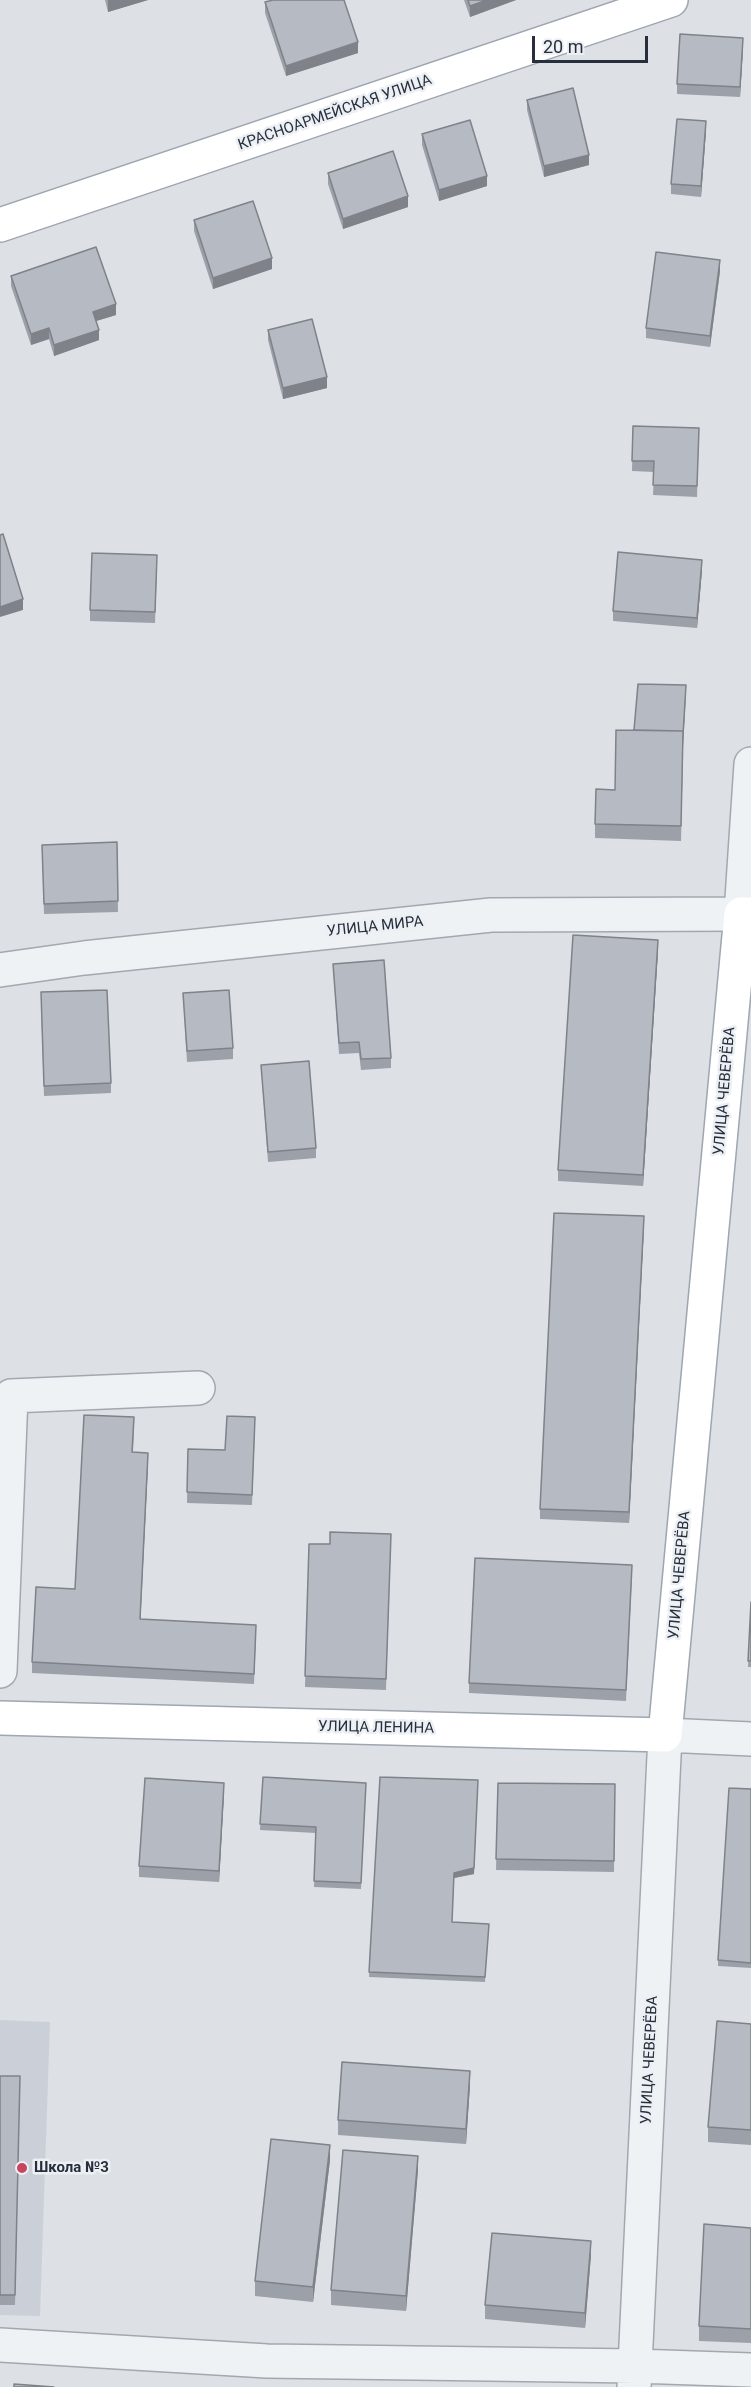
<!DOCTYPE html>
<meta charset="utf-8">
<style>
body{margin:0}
#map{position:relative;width:751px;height:2387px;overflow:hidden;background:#dde1e6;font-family:Roboto,sans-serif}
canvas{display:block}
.scale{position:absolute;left:532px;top:36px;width:116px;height:27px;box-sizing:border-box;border:3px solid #272f3c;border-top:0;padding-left:8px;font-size:18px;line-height:21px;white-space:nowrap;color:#272f3c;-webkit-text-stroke:4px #ecf0f4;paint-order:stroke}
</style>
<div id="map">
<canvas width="751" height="2387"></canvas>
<div class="scale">20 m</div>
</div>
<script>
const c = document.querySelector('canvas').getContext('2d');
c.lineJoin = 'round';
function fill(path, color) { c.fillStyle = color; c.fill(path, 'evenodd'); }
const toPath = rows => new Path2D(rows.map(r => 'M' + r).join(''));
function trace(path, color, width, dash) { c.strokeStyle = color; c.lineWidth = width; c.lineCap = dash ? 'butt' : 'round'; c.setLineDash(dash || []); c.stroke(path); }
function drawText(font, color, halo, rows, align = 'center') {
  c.font = font + ' Roboto,sans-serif'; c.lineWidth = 5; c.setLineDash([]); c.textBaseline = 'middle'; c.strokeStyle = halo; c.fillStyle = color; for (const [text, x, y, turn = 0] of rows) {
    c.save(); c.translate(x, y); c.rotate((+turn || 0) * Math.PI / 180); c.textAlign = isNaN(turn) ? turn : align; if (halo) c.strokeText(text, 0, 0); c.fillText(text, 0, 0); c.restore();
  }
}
fill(toPath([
 [0,2020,50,2022,40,2316,0,2315]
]), '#cbd0d8');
const minor = toPath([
 [0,970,84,958,491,915,741,914,751,764],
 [0,1671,11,1396,198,1388],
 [0,2345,267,2361,636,2366,751,2370],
 [634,2387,665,1735,751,1739]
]);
const major = toPath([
 [0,225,671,0],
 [0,1718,665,1735,741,914,751,914]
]);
trace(minor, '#a3a8b0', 36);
trace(major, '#9da6b1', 36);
trace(minor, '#eff2f5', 33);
trace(major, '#fff', 33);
fill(toPath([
 [105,0,148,0,108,12],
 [464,0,516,0,470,17],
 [265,2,358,53,286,76,265,13],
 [743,48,740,97,677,94,677,84],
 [527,100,589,165,544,177,527,110],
 [706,131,701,197,671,194,671,184],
 [422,134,487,186,439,201,422,145],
 [328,173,408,207,343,229,328,184],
 [194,220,272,269,213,289,194,231],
 [720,271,710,347,646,338,646,328],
 [11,276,116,315,96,321,99,340,54,356,49,339,31,345,11,286],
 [268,330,327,388,283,399,268,340],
 [633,426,699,428,697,497,653,495,654,472,632,471],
 [157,566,155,623,90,621,90,610],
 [702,570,697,628,613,621,613,611],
 [686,696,683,746,681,841,595,838,595,824,615,790,634,730],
 [117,842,118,912,44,914,42,845],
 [658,951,643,1186,558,1181,558,1170],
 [333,964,391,1058,391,1068,361,1070,359,1053,339,1054],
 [183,993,233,1048,233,1059,187,1062],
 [41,1003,111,1083,111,1093,44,1096],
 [261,1065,316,1148,316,1158,268,1162],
 [644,1226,629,1523,540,1519,540,1509],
 [134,1428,133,1452,148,1464,140,1619,256,1635,254,1684,32,1673,32,1662,75,1589],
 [255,1428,252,1505,187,1503,188,1449,225,1450],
 [391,1534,386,1690,305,1687,309,1544,330,1544],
 [632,1576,626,1701,469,1693,469,1683],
 [751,1602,751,1667,748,1667],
 [263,1777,366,1783,361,1889,314,1887,316,1833,260,1830],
 [380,1777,474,1874,454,1878,452,1922,489,1924,485,1982,369,1977],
 [498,1783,615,1784,614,1872,496,1870],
 [751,1789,751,1968,718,1966,718,1960],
 [224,1793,219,1882,139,1877,139,1866],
 [751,2024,751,2145,708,2142,708,2127],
 [0,2076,20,2076,15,2305,0,2305],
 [470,2085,466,2144,338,2135,338,2120],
 [330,2160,313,2302,255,2296,255,2281],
 [418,2170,406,2311,331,2305,331,2290],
 [751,2228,751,2343,699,2341,699,2326],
 [591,2255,585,2328,485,2319,485,2305]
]), '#9ca0a8');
fill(toPath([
 [108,0,148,0,108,12],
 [487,0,516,0,470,17,470,6],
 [743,38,743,48,740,97,740,87],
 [358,42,358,53,286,76,286,66],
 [706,121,706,131,701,197,701,186],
 [589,155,589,165,544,177,544,166],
 [487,176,487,186,439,201,439,190],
 [408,196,408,207,343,229,343,219],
 [272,258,272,269,213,289,213,278],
 [720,260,720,271,710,347,710,336],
 [116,304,116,315,93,322,93,312],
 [49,328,49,339,31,345,31,334],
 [99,330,99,340,54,356,54,345],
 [327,377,327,388,283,399,283,388],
 [702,560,702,570,697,628,697,618],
 [23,599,23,610,0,617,0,607],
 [686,685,683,746,681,841,683,731],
 [658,940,658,951,643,1186,643,1175],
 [644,1216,644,1226,629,1523,629,1512],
 [148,1453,148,1464,140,1629,140,1619],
 [478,1780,474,1874,454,1878,454,1873],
 [224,1783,224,1793,219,1882,219,1871],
 [470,2071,470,2085,466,2144,466,2129],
 [330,2145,330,2160,313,2302,313,2287],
 [418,2156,418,2170,406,2311,406,2296],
 [591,2241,591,2255,585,2328,585,2313]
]), '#7f8288');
const building = toPath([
 [273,0,344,0,358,42,286,66,265,2,273,0],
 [468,0,487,0,470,6,468,0],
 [680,34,743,38,740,87,677,84,680,34],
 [573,88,589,155,544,166,527,100,573,88],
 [677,119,706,121,701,186,671,184,677,119],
 [470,120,487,176,439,190,422,134,470,120],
 [393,151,408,196,343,219,328,173,393,151],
 [253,201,272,258,213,278,194,220,253,201],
 [96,247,116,304,93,312,99,330,54,345,49,328,31,334,11,276,96,247],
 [656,252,720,260,710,336,646,328,656,252],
 [312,319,327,377,283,388,268,330,312,319],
 [633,426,699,428,697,486,653,485,654,461,632,461,633,426],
 [3,534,23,599,0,607,0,535,3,534],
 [618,552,702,560,697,618,613,611,618,552],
 [92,553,157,555,155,612,90,610,92,553],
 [638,684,686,685,683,735,683,731,634,730,638,684],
 [616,730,683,731,681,826,595,824,596,789,615,790,616,730],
 [117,842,118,901,44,904,42,845,117,842],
 [573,935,658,940,643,1175,558,1170,573,935],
 [384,960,391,1058,361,1059,359,1042,339,1043,333,964,384,960],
 [107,990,111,1083,44,1086,41,992,107,990],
 [229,990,233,1048,187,1051,183,993,229,990],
 [309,1061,316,1148,268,1152,261,1065,309,1061],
 [554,1213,644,1216,629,1512,540,1509,554,1213],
 [84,1415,134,1417,132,1452,148,1453,140,1619,256,1625,254,1674,32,1662,36,1587,75,1589,84,1415],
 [227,1416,255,1417,252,1495,187,1492,188,1449,225,1450,227,1416],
 [330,1532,391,1534,386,1679,305,1676,309,1544,330,1544,330,1532],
 [475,1558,632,1565,626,1690,469,1683,475,1558],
 [751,1602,751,1661,748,1661,751,1602],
 [263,1777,366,1783,361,1883,314,1881,316,1827,260,1824,263,1777],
 [380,1777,478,1780,474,1868,454,1873,452,1922,489,1924,485,1977,369,1972,380,1777],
 [145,1778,224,1783,219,1871,139,1866,145,1778],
 [498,1783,615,1784,614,1861,496,1859,498,1783],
 [729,1788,751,1789,751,1963,718,1960,729,1788],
 [717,2021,751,2024,751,2130,708,2127,717,2021],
 [342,2062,470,2071,466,2129,338,2120,342,2062],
 [0,2076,20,2076,15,2295,0,2295,0,2076],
 [271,2139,330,2145,313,2287,255,2281,271,2139],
 [343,2150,418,2156,406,2296,331,2290,343,2150],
 [704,2224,751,2228,751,2329,699,2326,704,2224],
 [492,2233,591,2241,585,2313,485,2305,492,2233],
 [14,2384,54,2387,14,2387,14,2384]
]);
fill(building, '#b5bac3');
trace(building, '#7f8288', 1.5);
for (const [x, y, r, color] of [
 [22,2168,6,"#c7465e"]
]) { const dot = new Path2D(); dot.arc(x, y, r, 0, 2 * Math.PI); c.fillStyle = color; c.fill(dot); trace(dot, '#ecf0f4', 2); }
drawText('15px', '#272f3c', '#ecf0f4', [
 ["КРАСНОАРМЕЙСКАЯ УЛИЦА",335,113,-19],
 ["УЛИЦА МИРА",375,927,-6],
 ["УЛИЦА ЧЕВЕРЁВА",725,1091,-85],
 ["УЛИЦА ЧЕВЕРЁВА",680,1575,-85],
 ["УЛИЦА ЛЕНИНА",376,1728,1],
 ["УЛИЦА ЧЕВЕРЁВА",650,2060,-87]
]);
drawText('bold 15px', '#272f3c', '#ecf0f4', [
 ["Школа №3",34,2168]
], 'left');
</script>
